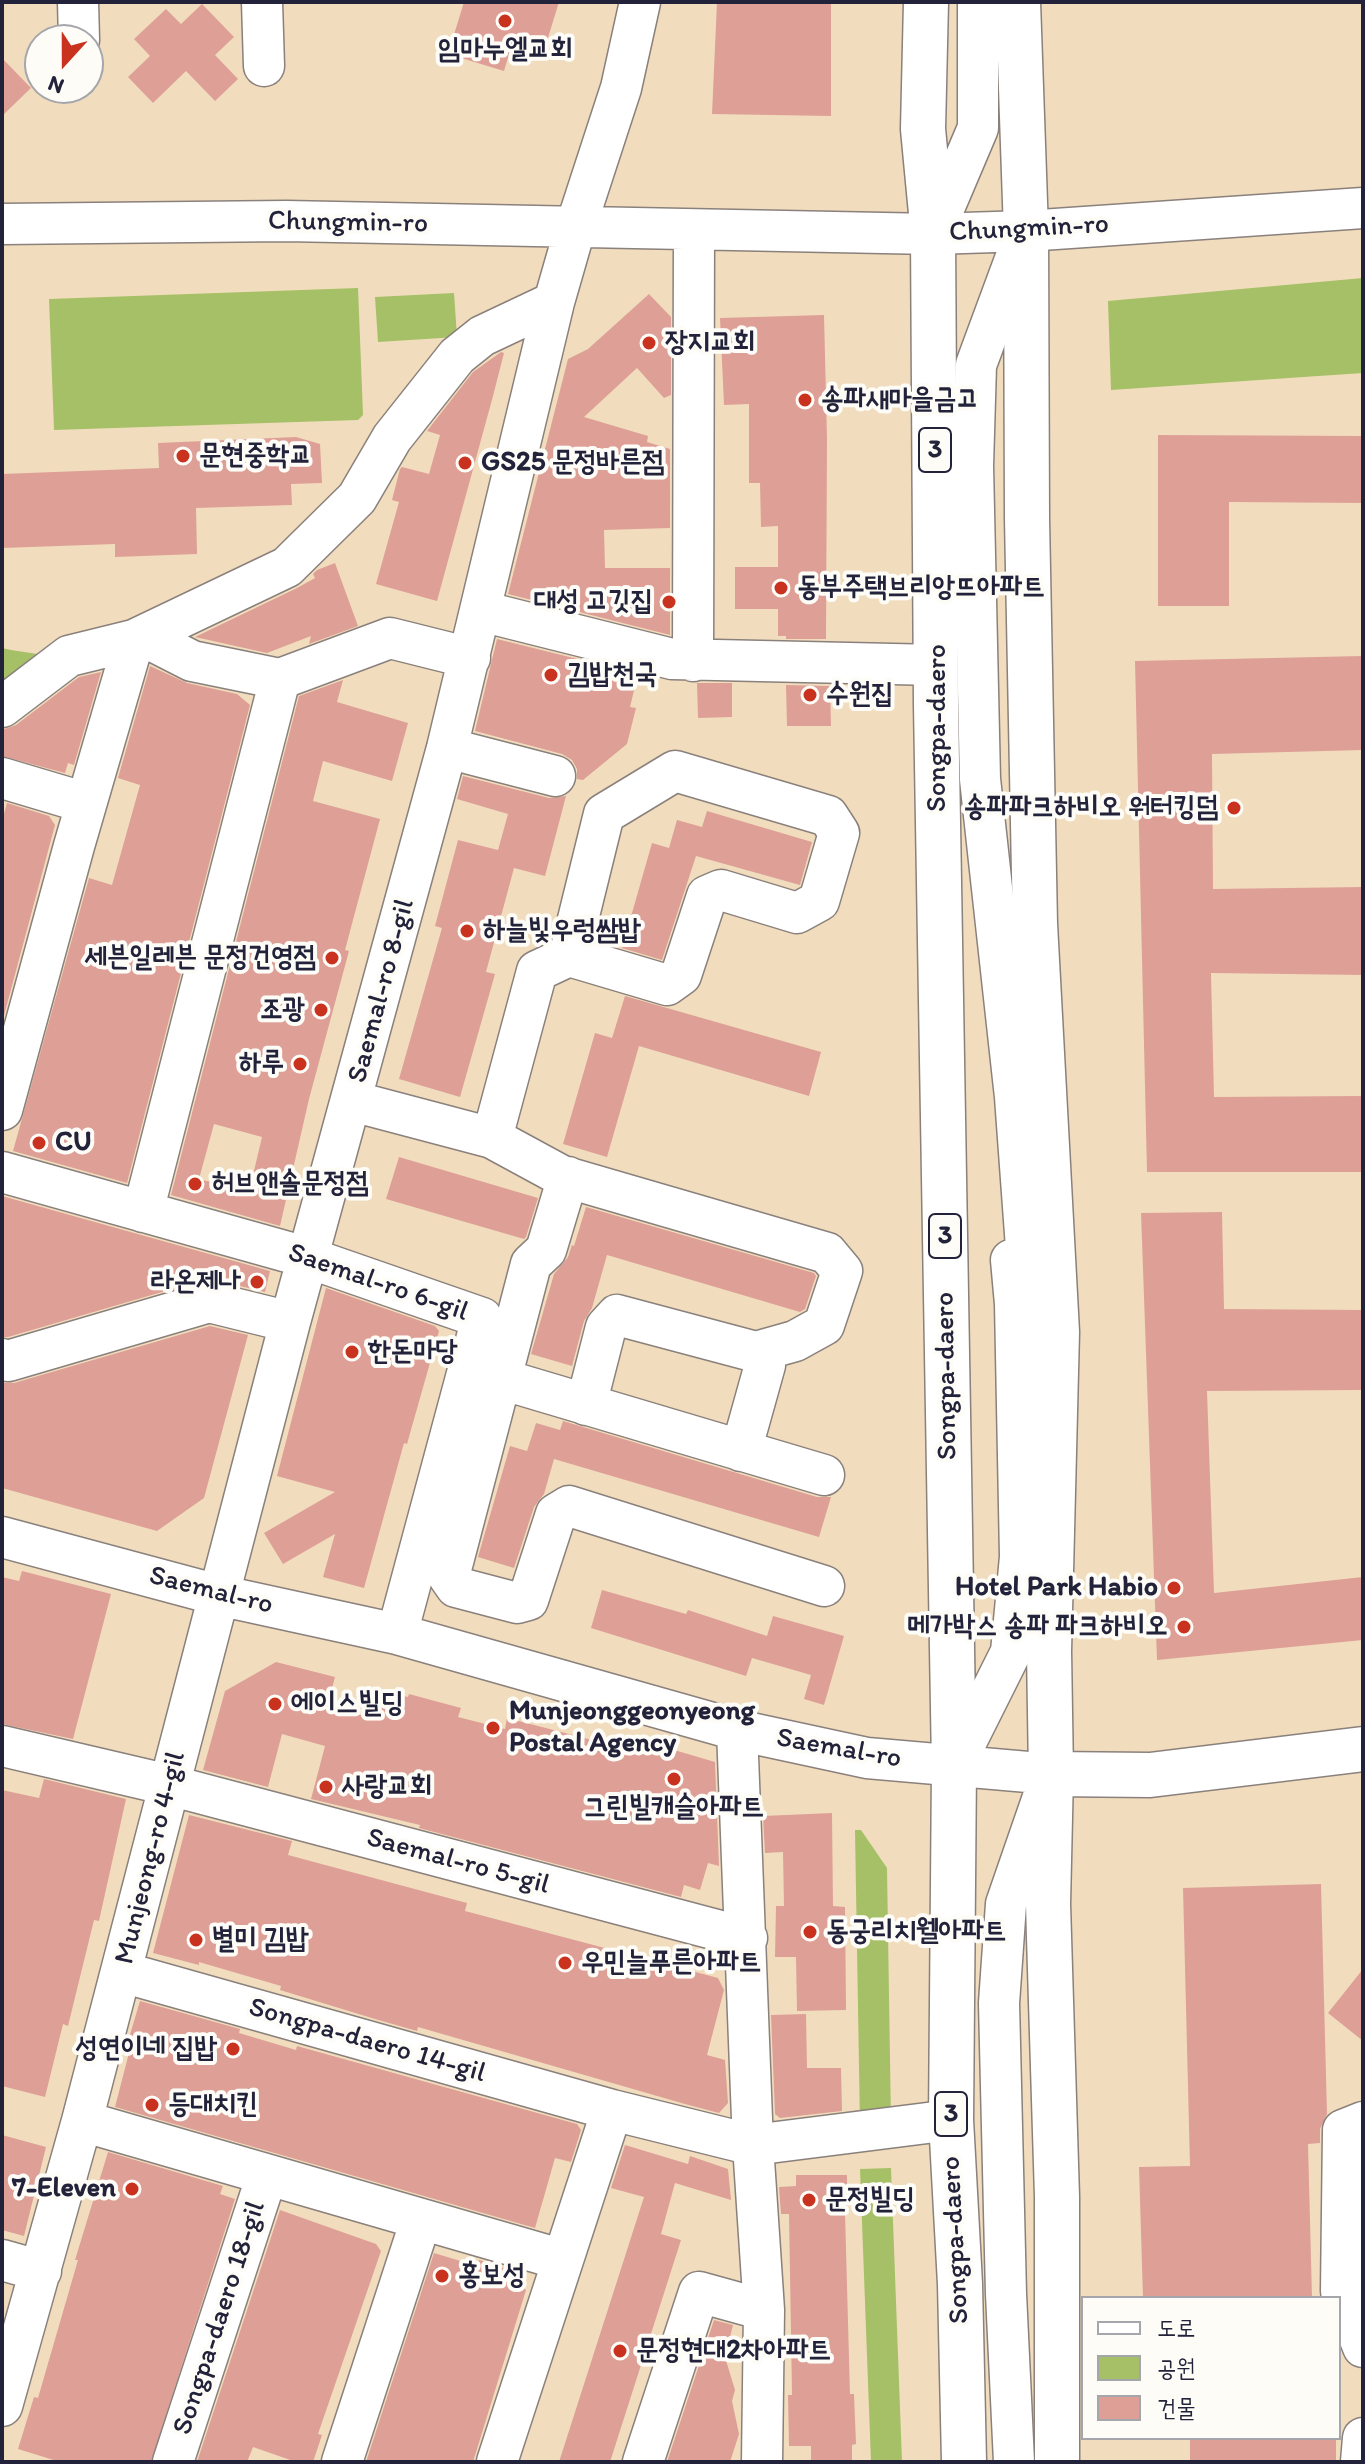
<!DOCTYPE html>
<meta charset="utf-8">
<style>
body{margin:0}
#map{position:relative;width:1365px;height:2464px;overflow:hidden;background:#f1ddbd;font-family:Itim,"Poor Story",sans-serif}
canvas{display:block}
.frame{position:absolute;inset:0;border:4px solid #22223b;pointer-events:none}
.legend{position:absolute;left:1081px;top:2296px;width:260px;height:144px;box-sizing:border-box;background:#fdfcf7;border:2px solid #a5a5ac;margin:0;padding:10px 14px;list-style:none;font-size:24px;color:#22223b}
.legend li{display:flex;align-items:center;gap:16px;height:40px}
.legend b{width:40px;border:2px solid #a5a5ac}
.north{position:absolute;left:24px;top:24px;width:80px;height:80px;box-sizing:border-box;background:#fdfcf7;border:2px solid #a5a5ac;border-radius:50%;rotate:201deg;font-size:22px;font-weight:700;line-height:32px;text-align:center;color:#22223b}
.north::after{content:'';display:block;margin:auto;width:28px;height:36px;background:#c8321e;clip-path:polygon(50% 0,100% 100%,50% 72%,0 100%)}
</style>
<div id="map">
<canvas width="1365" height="2464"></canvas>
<div class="frame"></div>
<ul class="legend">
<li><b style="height:10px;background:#fff"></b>도로</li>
<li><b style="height:22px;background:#a5c066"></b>공원</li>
<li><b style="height:22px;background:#de9f97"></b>건물</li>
</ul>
<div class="north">N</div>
</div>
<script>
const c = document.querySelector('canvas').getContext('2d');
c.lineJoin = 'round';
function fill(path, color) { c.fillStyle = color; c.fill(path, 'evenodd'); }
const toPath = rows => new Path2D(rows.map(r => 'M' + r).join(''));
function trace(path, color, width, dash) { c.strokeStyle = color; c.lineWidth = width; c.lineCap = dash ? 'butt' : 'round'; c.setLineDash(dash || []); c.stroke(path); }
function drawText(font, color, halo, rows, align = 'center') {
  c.font = font + ' Itim,"Poor Story",sans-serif'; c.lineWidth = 8; c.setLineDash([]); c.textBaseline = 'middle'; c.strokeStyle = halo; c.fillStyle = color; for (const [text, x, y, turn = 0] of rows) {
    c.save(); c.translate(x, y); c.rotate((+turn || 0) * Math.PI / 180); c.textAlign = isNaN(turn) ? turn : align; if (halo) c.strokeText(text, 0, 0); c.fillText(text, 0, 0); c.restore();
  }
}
fill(toPath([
 [1363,278,1363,373,1111,390,1108,301],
 [358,288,363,415,358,420,54,430,49,299],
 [454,293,457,337,378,342,375,297],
 [2,648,11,650,44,655,2,690],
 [855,1830,861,1830,887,1868,891,2123,860,2126],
 [891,2168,902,2462,871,2462,860,2169]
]), '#a5c066');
fill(toPath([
 [464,2,559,2,543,54,512,44,504,71,448,54],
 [717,2,831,2,831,116,712,114],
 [202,4,234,37,215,55,238,79,215,101,186,71,153,103,128,77,150,56,134,39,166,9,181,24],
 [2,58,31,88,2,116],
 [649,294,671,317,671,395,664,398,637,368,584,417,648,436,647,442,670,449,670,528,604,530,605,568,670,568,670,635,508,594,568,359,588,349],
 [824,315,827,438,826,639,786,639,786,636,778,636,778,609,735,609,735,567,778,567,778,526,761,527,760,483,749,483,749,404,724,405,720,318],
 [501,352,504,353,493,396,437,601,376,584,399,502,392,500,400,469,402,467,429,474,440,435,427,431,473,372],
 [1158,435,1363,436,1363,503,1229,502,1229,606,1158,606],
 [296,437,320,444,322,483,291,484,292,505,196,508,197,554,115,557,115,544,2,548,2,474,159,468,158,443],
 [335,563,358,626,309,644,311,636,267,653,195,637,297,588,315,578,313,574,317,570],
 [497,639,638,674,630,707,636,708,627,744,583,780,577,779,577,769,572,760,562,754,475,731],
 [1363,656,1363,750,1212,754,1213,889,1363,887,1363,975,1211,973,1214,1097,1363,1096,1363,1172,1147,1172,1135,661],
 [150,666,187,683,237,694,250,705,127,1183,13,1151,89,878,112,885,140,785,118,778],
 [101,672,74,765,68,763,65,773,2,756,2,730,16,725,79,677],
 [343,680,337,702,408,723,392,781,323,761,313,801,380,819,345,950,349,951,309,1099,280,1226,171,1195,299,696],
 [214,1124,262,1137,249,1192,199,1179],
 [697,683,732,683,732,717,698,718],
 [786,685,830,686,831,726,787,726],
 [463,776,549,798,566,796,545,876,514,868,486,972,495,974,460,1097,399,1079,442,928,435,926,458,840,498,850,508,814,457,799],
 [7,803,49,816,55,825,2,1023,2,821],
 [707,811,812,842,800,885,696,856,662,960,622,948,652,843,669,848,677,820,702,827],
 [625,996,821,1052,809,1096,639,1046,607,1157,563,1144,595,1033,612,1038],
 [399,1157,538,1198,526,1237,524,1239,386,1199],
 [2,1196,270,1271,265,1292,215,1280,203,1280,8,1337,2,1337],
 [586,1207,814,1273,816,1276,805,1309,800,1312,607,1255,592,1308,584,1321,572,1366,531,1354,554,1274,568,1257,572,1245,574,1246],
 [1222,1212,1224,1309,1363,1310,1363,1390,1207,1391,1214,1593,1363,1577,1363,1640,1157,1660,1141,1213],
 [326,1288,435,1326,439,1331,407,1444,404,1443,364,1588,323,1577,335,1534,283,1564,264,1533,335,1492,277,1476],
 [210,1326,248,1335,204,1498,157,1531,2,1488,2,1383,14,1383],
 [563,1421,817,1497,831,1497,819,1537,554,1459,544,1494,534,1507,514,1568,478,1557,510,1446,527,1451,536,1423,560,1430],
 [22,1571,111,1594,73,1739,2,1724,2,1577,19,1581],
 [602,1590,686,1614,688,1610,767,1636,773,1616,844,1636,824,1705,804,1699,811,1675,752,1658,746,1676,591,1628],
 [276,1662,335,1677,327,1707,373,1718,380,1690,408,1697,409,1694,461,1708,458,1717,505,1729,507,1718,627,1749,630,1737,715,1762,719,1866,708,1863,700,1890,684,1885,681,1897,419,1828,420,1825,311,1799,325,1746,282,1734,268,1787,203,1770,225,1691],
 [44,1779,126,1799,99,1921,94,1920,68,2026,63,2024,45,2097,2,2086,2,1790,39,1798],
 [832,1813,833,1906,845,1907,846,2010,797,2011,796,1957,775,1957,776,1906,784,1906,783,1852,765,1853,763,1816],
 [189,1815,292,1841,288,1855,467,1903,465,1911,718,1978,724,1990,707,2055,725,2060,728,2103,719,2113,685,2104,418,2027,417,2031,375,2019,280,1990,281,1986,199,1962,199,1965,153,1953],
 [1321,1884,1327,2114,1320,2129,1320,2143,1308,2144,1312,2298,1143,2298,1139,2167,1190,2166,1183,1888],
 [1363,1969,1363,2041,1328,2013],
 [140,2001,240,2029,239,2033,296,2050,297,2046,577,2124,581,2130,571,2162,555,2158,535,2228,115,2107,130,2049,126,2048],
 [806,2014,807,2068,841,2068,842,2111,780,2118,775,2114,771,2015],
 [2,2135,46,2147,24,2236,2,2230],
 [625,2145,688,2164,690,2156,728,2169,731,2200,675,2183,661,2234,681,2240,610,2462,559,2462,644,2197,611,2188],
 [108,2152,223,2186,220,2194,235,2199,151,2462,60,2462,18,2449,34,2397,38,2398,78,2260,75,2260],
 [796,2175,847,2175,847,2213,845,2213,850,2394,854,2394,856,2444,852,2445,852,2462,811,2462,811,2446,789,2446,788,2395,792,2395,789,2214,781,2214,779,2187,796,2186],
 [280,2210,376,2244,381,2251,318,2434,322,2435,313,2462,296,2462,253,2447,247,2462,197,2462],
 [434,2253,477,2266,479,2260,501,2266,526,2290,473,2462,366,2462],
 [714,2320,733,2325,725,2357,735,2390,732,2401,739,2434,730,2462,667,2462],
 [1190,2438,1336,2438,1336,2462,1190,2462]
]), '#de9f97');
const minor = toPath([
 [78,2,79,40],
 [262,2,264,66],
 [2,224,286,221,933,234,1026,231,1363,208],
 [933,234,978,128,978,2],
 [1023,238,976,365,973,466,980,779,1015,1097,1028,1275,1057,1332],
 [481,611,672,659,937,665],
 [143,636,192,661,280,679,390,638,470,658],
 [693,661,694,230],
 [2,707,69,656,134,640,287,567,357,498,392,438,457,356,482,336,554,302],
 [447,748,555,776],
 [2,778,86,803],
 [352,1101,492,1138,562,1176,827,1253,842,1271,824,1325,795,1341,756,1352],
 [2,1110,74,846,134,640],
 [492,1138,537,971,569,956,604,814,675,771,828,816,839,833,819,901,797,913,721,890,707,896,681,975,667,985,569,956],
 [2,1172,309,1258,482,1318,397,1634],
 [568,1177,546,1250,531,1264,449,1577,456,1587,517,1603,528,1600,556,1514,569,1506,824,1586],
 [143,1212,280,679],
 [2,1359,8,1361,209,1302,290,1322],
 [501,1379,824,1475],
 [586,1405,606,1327,617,1315,756,1352,765,1365,741,1451],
 [2,1537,218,1595,397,1634,737,1730,867,1758,1051,1774,1006,1904,999,2003,1006,2294,1014,2462],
 [737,1730,753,2145,764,2310,762,2462],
 [2,1746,169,1785,747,1938],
 [954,1766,1011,1652,1020,1557,1015,1304,1011,1260],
 [122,1972,612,2110,753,2145,951,2120],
 [82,2121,563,2260],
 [1363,2122,1343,2130,1341,2291,1363,2347],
 [2,2260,41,2271],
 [2,2406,82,2121,290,1322,447,748,554,302,575,229,621,88,640,2],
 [173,2462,267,2175],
 [342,2462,421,2220],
 [497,2462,612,2110],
 [643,2462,699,2292,764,2310],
 [1361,2462,1363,2438]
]);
const major = toPath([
 [926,2,923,129,933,234,936,705,954,1766,951,2120,960,2284,964,2462],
 [1018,2,1026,231,1027,519,1035,924,1057,1332,1049,1651,1051,1774,1048,1904,1057,2197,1057,2462],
 [1051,1774,1150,1775,1363,1749]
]);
trace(minor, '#8a807c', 43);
trace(major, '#8a807c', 47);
trace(minor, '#fff', 40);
trace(major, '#fff', 44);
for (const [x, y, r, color] of [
 [505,21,8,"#c8321e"],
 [649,343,8,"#c8321e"],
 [805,400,8,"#c8321e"],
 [183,456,8,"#c8321e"],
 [465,463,8,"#c8321e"],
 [781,588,8,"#c8321e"],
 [669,602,8,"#c8321e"],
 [551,675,8,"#c8321e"],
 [810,695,8,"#c8321e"],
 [1234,808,8,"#c8321e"],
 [467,931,8,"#c8321e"],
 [332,958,8,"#c8321e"],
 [321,1010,8,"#c8321e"],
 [300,1064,8,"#c8321e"],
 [39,1143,8,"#c8321e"],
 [195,1184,8,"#c8321e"],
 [257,1282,8,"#c8321e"],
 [352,1352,8,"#c8321e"],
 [1174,1588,8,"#c8321e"],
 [1184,1627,8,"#c8321e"],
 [275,1704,8,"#c8321e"],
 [493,1728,8,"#c8321e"],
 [674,1779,8,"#c8321e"],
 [326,1787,8,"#c8321e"],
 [810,1932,8,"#c8321e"],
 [196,1940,8,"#c8321e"],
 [565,1963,8,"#c8321e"],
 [233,2049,8,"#c8321e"],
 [152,2105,8,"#c8321e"],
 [132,2189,8,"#c8321e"],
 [809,2200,8,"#c8321e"],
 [442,2276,8,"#c8321e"],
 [620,2351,8,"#c8321e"]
]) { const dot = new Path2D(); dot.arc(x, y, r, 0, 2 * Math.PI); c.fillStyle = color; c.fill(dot); trace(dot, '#fdfcf7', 3); }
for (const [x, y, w] of [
 [935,450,32],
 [945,1236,32],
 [951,2114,32]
]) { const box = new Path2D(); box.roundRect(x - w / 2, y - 22, w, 44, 6); c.fillStyle = '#fdfcf7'; c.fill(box); trace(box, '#22223b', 2); }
drawText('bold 26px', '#22223b', null, [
 ["3",935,450],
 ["3",945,1236],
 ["3",951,2114]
]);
drawText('bold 28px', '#22223b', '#fdfcf7', [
 ["임마누엘교회",505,50,"center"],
 ["장지교회",665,343],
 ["송파새마을금고",821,400],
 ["문현중학교",199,456],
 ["GS25 문정바른점",481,463],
 ["동부주택브리앙뜨아파트",797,588],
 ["대성 고깃집",653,602,"right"],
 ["김밥천국",567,675],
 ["수원집",826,695],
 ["송파파크하비오 워터킹덤",1218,808,"right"],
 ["하늘빛우렁쌈밥",483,931],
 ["세븐일레븐 문정건영점",316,958,"right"],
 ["조광",305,1010,"right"],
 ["하루",284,1064,"right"],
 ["CU",55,1143],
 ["허브앤솔문정점",211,1184],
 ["라온제나",241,1282,"right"],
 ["한돈마당",368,1352],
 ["Hotel Park Habio",1158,1588,"right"],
 ["메가박스 송파 파크하비오",1168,1627,"right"],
 ["에이스빌딩",291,1704],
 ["Munjeonggeonyeong",509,1712],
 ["Postal Agency",509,1744],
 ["사랑교회",342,1787],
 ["그린빌캐슬아파트",674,1808,"center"],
 ["동궁리치웰아파트",826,1932],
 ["별미 김밥",212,1940],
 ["우민늘푸른아파트",581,1963],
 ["성연이네 집밥",217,2049,"right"],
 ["등대치킨",168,2105],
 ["7-Eleven",116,2189,"right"],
 ["문정빌딩",825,2200],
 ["홍보성",458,2276],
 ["문정현대2차아파트",636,2351]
], 'left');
drawText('28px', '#22223b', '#fdfcf7', [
 ["Chungmin-ro",348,223,1],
 ["Chungmin-ro",1029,229,-3],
 ["Songpa-daero",938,728,-90],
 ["Saemal-ro 8-gil",382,991,-75],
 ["Saemal-ro 6-gil",378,1283,19],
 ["Songpa-daero",947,1376,-91],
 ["Saemal-ro",211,1591,14],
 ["Saemal-ro",839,1749,10],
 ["Munjeong-ro 4-gil",151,1858,-76],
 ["Saemal-ro 5-gil",458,1862,15],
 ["Songpa-daero 14-gil",367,2041,16],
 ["Songpa-daero",956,2240,-93],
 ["Songpa-daero 18-gil",220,2318,-72]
]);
</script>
